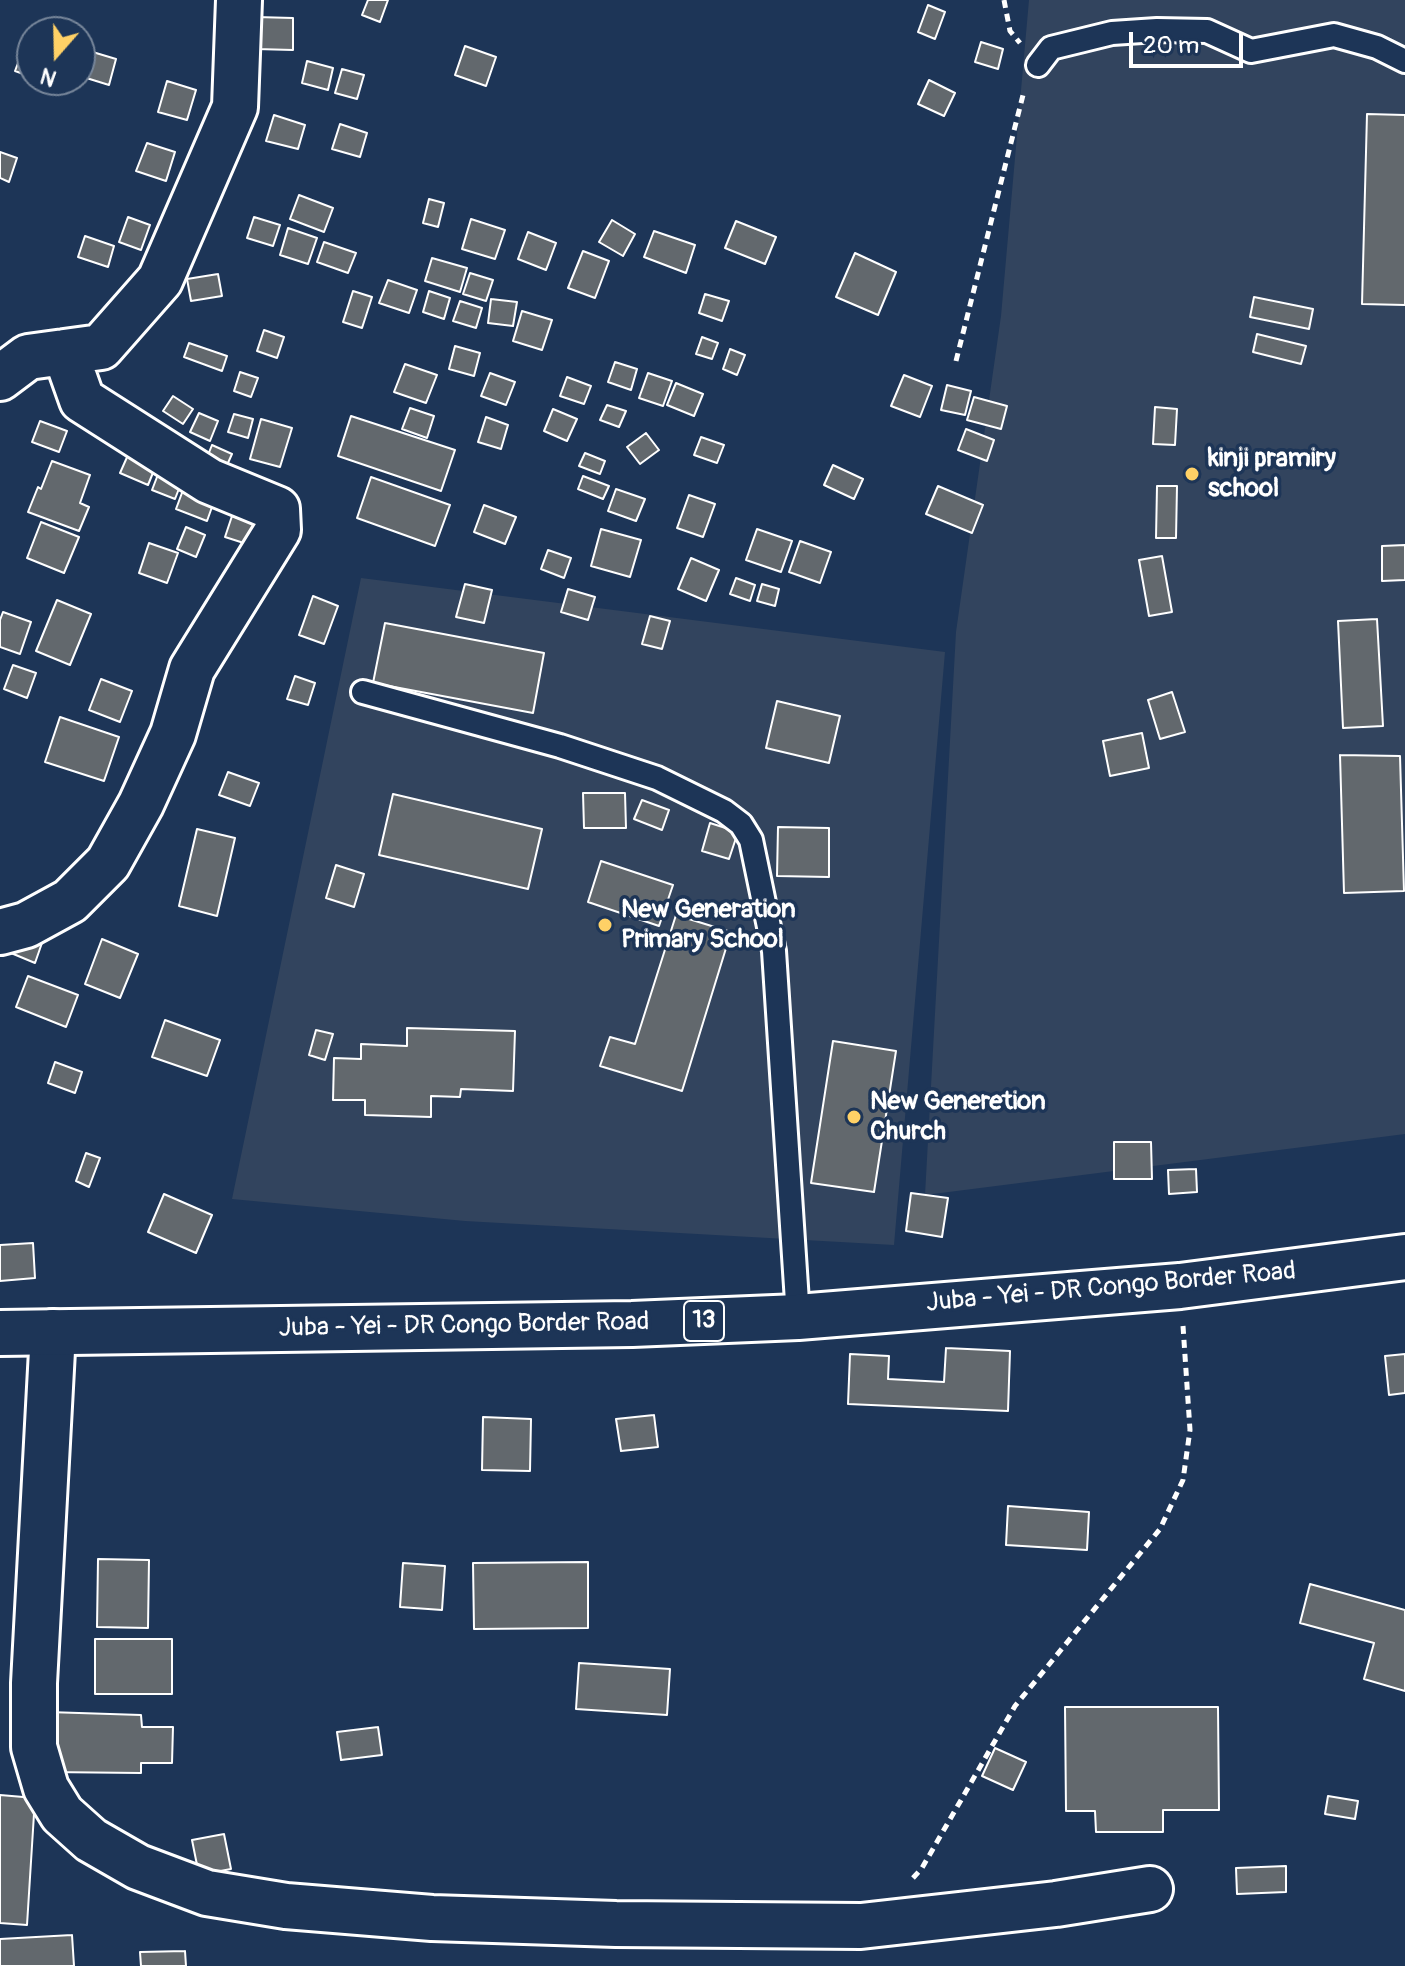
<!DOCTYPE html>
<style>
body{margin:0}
#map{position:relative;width:1405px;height:1966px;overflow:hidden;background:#1d3557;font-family:Pangolin,sans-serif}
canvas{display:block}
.north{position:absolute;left:16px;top:16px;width:80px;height:80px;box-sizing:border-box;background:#1d3557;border:2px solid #77869a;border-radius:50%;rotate:200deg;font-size:22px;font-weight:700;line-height:32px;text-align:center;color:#fff}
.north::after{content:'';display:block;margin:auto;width:28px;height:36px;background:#ffd166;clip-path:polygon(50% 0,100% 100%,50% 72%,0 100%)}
.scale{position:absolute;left:1129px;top:32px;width:114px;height:36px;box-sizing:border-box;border:4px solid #fff;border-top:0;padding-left:10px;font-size:24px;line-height:28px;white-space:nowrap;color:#fff;-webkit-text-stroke:6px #1d3557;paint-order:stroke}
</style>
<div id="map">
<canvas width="1405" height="1966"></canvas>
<div class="north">N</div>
<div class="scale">20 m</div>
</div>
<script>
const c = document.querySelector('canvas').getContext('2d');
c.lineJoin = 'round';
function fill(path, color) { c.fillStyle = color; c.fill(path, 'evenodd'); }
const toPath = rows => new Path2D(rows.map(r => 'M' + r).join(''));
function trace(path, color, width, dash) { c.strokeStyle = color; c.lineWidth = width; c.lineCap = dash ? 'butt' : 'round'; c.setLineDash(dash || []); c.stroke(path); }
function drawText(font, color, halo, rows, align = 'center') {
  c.font = font + ' Pangolin,sans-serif'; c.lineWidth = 7; c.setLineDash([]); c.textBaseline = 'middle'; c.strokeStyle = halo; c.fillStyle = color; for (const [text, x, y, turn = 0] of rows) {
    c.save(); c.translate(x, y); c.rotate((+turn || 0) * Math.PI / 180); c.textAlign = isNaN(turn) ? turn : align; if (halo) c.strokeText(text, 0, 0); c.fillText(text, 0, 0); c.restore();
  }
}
fill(toPath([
 [1029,0,1405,0,1405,1134,925,1195,956,632,1001,316],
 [361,578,945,652,894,1245,465,1221,232,1199]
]), '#32445e');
const building = toPath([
 [368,0,388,0,380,22,362,15,368,0],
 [928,5,945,12,935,39,918,32,928,5],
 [256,17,293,18,293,50,256,49,256,17],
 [26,42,32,45,32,77,15,71,26,42],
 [981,42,1003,49,998,69,975,62,981,42],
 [465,46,496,57,486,86,455,75,465,46],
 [86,50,116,59,109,85,80,76,86,50],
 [307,61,333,68,328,90,302,83,307,61],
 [342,69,364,75,357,99,335,93,342,69],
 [929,80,955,93,944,116,918,104,929,80],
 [167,81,196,90,187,120,158,112,167,81],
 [1367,114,1405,115,1405,305,1362,304,1367,114],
 [274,115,305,125,298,149,266,141,274,115],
 [340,124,367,133,360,157,332,149,340,124],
 [147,143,175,152,166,181,136,171,147,143],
 [0,152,17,158,9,182,0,178,0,152],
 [299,195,333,208,324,232,290,219,299,195],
 [429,199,444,203,438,227,423,223,429,199],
 [128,217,150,225,141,250,119,242,128,217],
 [254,217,280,225,273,246,247,238,254,217],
 [471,219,505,230,495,259,462,249,471,219],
 [612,220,635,234,623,256,599,242,612,220],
 [736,221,776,237,765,264,725,248,736,221],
 [288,228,317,238,308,264,280,255,288,228],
 [654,231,695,245,686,273,644,257,654,231],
 [528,232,556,243,546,270,518,259,528,232],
 [85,236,114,246,108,267,78,257,85,236],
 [324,242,356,253,348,273,317,262,324,242],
 [583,251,609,261,595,298,568,288,583,251],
 [855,253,896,272,878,315,836,297,855,253],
 [432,258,467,268,460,292,425,281,432,258],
 [470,273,493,280,486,301,463,294,470,273],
 [218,274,222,296,191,301,187,279,218,274],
 [388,280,417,290,409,313,379,303,388,280],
 [353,291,372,297,362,328,343,322,353,291],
 [429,291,450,298,444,319,423,312,429,291],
 [705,294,729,301,722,321,699,313,705,294],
 [1254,297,1313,309,1309,329,1250,317,1254,297],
 [491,299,517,302,513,326,488,323,491,299],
 [460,301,482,308,476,328,453,321,460,301],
 [522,311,552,320,542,350,513,341,522,311],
 [264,330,284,337,277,358,257,351,264,330],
 [1257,334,1306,346,1301,364,1253,352,1257,334],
 [702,337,718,343,712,359,696,354,702,337],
 [189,343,227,356,222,371,184,357,189,343],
 [455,346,480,353,474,376,449,369,455,346],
 [730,349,745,355,737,375,723,369,730,349],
 [615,362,637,369,631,390,608,382,615,362],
 [405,364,437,375,426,403,394,392,405,364],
 [240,372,258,378,251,397,234,391,240,372],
 [490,373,515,382,506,405,481,396,490,373],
 [648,373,672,381,663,406,639,398,648,373],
 [904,375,932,386,920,417,891,406,904,375],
 [567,377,591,386,584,404,560,396,567,377],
 [676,383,703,394,694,416,667,405,676,383],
 [947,385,971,391,965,415,941,410,947,385],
 [173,396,193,409,183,424,163,411,173,396],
 [974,397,1007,406,1001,429,967,420,974,397],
 [607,405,626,411,619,427,600,420,607,405],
 [1155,407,1177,409,1175,445,1153,444,1155,407],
 [410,408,434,416,427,438,402,429,410,408],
 [553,409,577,419,567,441,544,431,553,409],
 [199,413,218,421,210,441,190,432,199,413],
 [234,414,253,419,248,438,228,432,234,414],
 [351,416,455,450,441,491,338,456,351,416],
 [486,417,508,425,501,449,478,442,486,417],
 [261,419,292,428,280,467,250,459,261,419],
 [40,421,67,431,59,452,32,442,40,421],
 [966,429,994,440,987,461,958,450,966,429],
 [646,433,659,450,640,464,627,447,646,433],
 [701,437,724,445,717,463,694,455,701,437],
 [212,445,232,454,223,474,204,465,212,445],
 [132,446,159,458,148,485,120,473,132,446],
 [585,453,605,461,600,474,579,466,585,453],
 [52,461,90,475,80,503,89,507,79,531,28,512,38,487,41,489,52,461],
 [162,464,185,473,175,499,152,490,162,464],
 [833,465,863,479,854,499,824,485,833,465],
 [583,476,609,486,603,499,578,489,583,476],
 [371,477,450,505,435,546,357,518,371,477],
 [186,482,217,493,207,521,176,509,186,482],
 [938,486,983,505,972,533,926,514,938,486],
 [1157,486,1177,486,1176,538,1156,538,1157,486],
 [616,489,645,499,636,521,608,511,616,489],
 [689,495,715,504,703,537,677,528,689,495],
 [484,505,516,517,505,544,474,532,484,505],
 [232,516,257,525,250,545,225,537,232,516],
 [41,522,79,537,64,573,27,558,41,522],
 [186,527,205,535,196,557,177,549,186,527],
 [601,529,641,540,630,577,591,566,601,529],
 [757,529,792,541,781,572,746,560,757,529],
 [800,541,831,552,820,583,789,572,800,541],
 [149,543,178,553,167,583,139,573,149,543],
 [1405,545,1405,580,1382,581,1382,546,1405,545],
 [548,550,571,558,564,578,541,569,548,550],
 [1162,556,1172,612,1149,616,1139,560,1162,556],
 [691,558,719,570,706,601,678,589,691,558],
 [736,578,755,585,750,601,730,594,736,578],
 [465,584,492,590,484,623,456,617,465,584],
 [762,584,779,589,775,606,757,601,762,584],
 [568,589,595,597,588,620,561,612,568,589],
 [313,596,338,606,324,644,299,635,313,596],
 [57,600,91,614,70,665,36,651,57,600],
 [3,612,31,622,20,654,0,647,0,620,3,612],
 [650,616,670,621,662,649,642,644,650,616],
 [1377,619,1383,726,1343,728,1338,621,1377,619],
 [385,623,544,653,533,713,373,683,385,623],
 [13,665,36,673,27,698,4,689,13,665],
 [295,676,315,683,308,705,287,699,295,676],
 [101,679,132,691,120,722,89,710,101,679],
 [1172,692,1185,732,1160,739,1148,700,1172,692],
 [777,701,840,716,829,763,766,748,777,701],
 [60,717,119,737,104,781,45,762,60,717],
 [1142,733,1149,768,1110,776,1103,741,1142,733],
 [1340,755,1400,756,1404,891,1344,893,1340,755],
 [228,772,259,783,250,806,219,795,228,772],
 [583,793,625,793,626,828,584,828,583,793],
 [393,794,542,829,528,889,379,855,393,794],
 [642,800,669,810,662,830,634,819,642,800],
 [710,823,738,832,729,859,702,851,710,823],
 [778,827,829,828,829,877,777,876,778,827],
 [197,829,235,838,217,916,179,906,197,829],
 [601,861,673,885,659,926,588,902,601,861],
 [336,865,364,874,354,907,326,898,336,865],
 [676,915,731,932,682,1091,600,1066,610,1037,635,1044,676,915],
 [19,931,43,940,35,963,11,953,19,931],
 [102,939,138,954,120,998,85,984,102,939],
 [28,976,78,995,66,1027,16,1007,28,976],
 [165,1020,220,1040,207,1076,152,1057,165,1020],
 [407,1028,515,1031,513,1091,461,1089,460,1097,431,1096,431,1117,365,1115,365,1100,333,1100,334,1058,361,1059,361,1044,407,1046,407,1028],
 [316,1030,333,1034,325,1060,309,1055,316,1030],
 [833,1041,896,1051,874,1192,811,1183,833,1041],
 [55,1062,82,1072,75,1093,48,1083,55,1062],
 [1114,1142,1151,1142,1152,1179,1114,1179,1114,1142],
 [86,1153,100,1158,89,1187,76,1181,86,1153],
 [1196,1169,1197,1192,1169,1194,1168,1170,1196,1169],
 [911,1193,948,1198,942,1237,906,1231,911,1193],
 [164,1194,212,1215,196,1253,148,1232,164,1194],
 [33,1243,35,1278,0,1281,0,1245,33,1243],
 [946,1348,1010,1351,1008,1411,848,1404,850,1354,889,1356,888,1379,944,1382,946,1348],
 [1405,1354,1405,1393,1389,1395,1385,1356,1405,1354],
 [654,1415,658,1447,621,1451,616,1419,654,1415],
 [483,1417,531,1419,530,1471,482,1470,483,1417],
 [1008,1506,1089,1512,1087,1550,1006,1545,1008,1506],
 [98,1559,149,1560,148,1628,97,1627,98,1559],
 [588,1562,588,1628,474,1629,473,1563,588,1562],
 [403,1563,445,1566,442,1610,400,1607,403,1563],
 [1310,1584,1405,1610,1405,1691,1364,1679,1374,1643,1300,1623,1310,1584],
 [95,1639,172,1639,172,1694,95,1694,95,1639],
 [579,1663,670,1669,667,1715,576,1709,579,1663],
 [1065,1707,1218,1707,1219,1810,1163,1810,1163,1832,1096,1832,1095,1811,1066,1811,1065,1707],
 [48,1712,141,1715,142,1727,173,1727,172,1763,141,1763,141,1773,47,1772,48,1712],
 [378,1727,382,1755,341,1760,337,1732,378,1727],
 [995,1748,1026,1762,1013,1790,982,1776,995,1748],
 [0,1795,35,1798,27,1925,0,1923,0,1795],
 [1328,1796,1358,1801,1355,1819,1325,1814,1328,1796],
 [224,1834,231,1869,199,1875,192,1840,224,1834],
 [1286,1866,1286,1892,1237,1894,1236,1868,1286,1866],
 [72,1935,74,1966,0,1966,0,1939,72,1935],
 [185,1951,186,1966,141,1966,140,1952,185,1951]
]);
fill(building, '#62686d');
trace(building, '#fff', 2);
const service = toPath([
 [1038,65,1051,48,1112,33,1157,30,1207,31,1251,51,1334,35,1377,47,1405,61],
 [363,692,560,746,657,778,724,811,741,824,751,840,774,951,798,1317]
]);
const minor = toPath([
 [0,378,28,357,101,347,160,280,235,107,239,0],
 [0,932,26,925,70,901,108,863,141,804,173,734,192,669,278,530,277,509,209,481,82,400,65,352],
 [53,1332,34,1683,34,1747,46,1788,62,1814,91,1840,138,1867,207,1893,286,1906,432,1918,616,1924,861,1926,1056,1904,1150,1889]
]);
const primary = toPath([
 [0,1333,632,1324,798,1317,1180,1286,1405,1257]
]);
trace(service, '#fff', 28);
trace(minor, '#fff', 50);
trace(primary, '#fff', 50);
trace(toPath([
 [1004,0,1010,31,1020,43],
 [956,361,1024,91],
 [913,1878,922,1868,1015,1706,1160,1529,1183,1480,1190,1430,1183,1326]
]), '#fff', 5, [8, 6]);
trace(service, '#1d3557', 22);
trace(minor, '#1d3557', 44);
trace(primary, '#1d3557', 44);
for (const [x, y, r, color] of [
 [1192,474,8,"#ffd166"],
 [605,925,8,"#ffd166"],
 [854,1117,8,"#ffd166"]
]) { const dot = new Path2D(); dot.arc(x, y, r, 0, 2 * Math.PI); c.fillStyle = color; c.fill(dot); trace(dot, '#1d3557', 3); }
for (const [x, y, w] of [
 [704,1321,40]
]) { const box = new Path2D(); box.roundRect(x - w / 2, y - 20, w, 40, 6); c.fillStyle = '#1d3557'; c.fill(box); trace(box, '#fff', 2); }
drawText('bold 24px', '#fff', null, [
 ["13",704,1321]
]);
drawText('bold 26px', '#fff', '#1d3557', [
 ["kinji pramiry",1208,459],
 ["school",1208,489],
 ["New Generation",621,910],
 ["Primary School",621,940],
 ["New Generetion",870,1102],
 ["Church",870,1132]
], 'left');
drawText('26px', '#fff', '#1d3557', [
 ["Juba - Yei - DR Congo Border Road",1111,1288,-5],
 ["Juba - Yei - DR Congo Border Road",464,1326,-1]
]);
</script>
